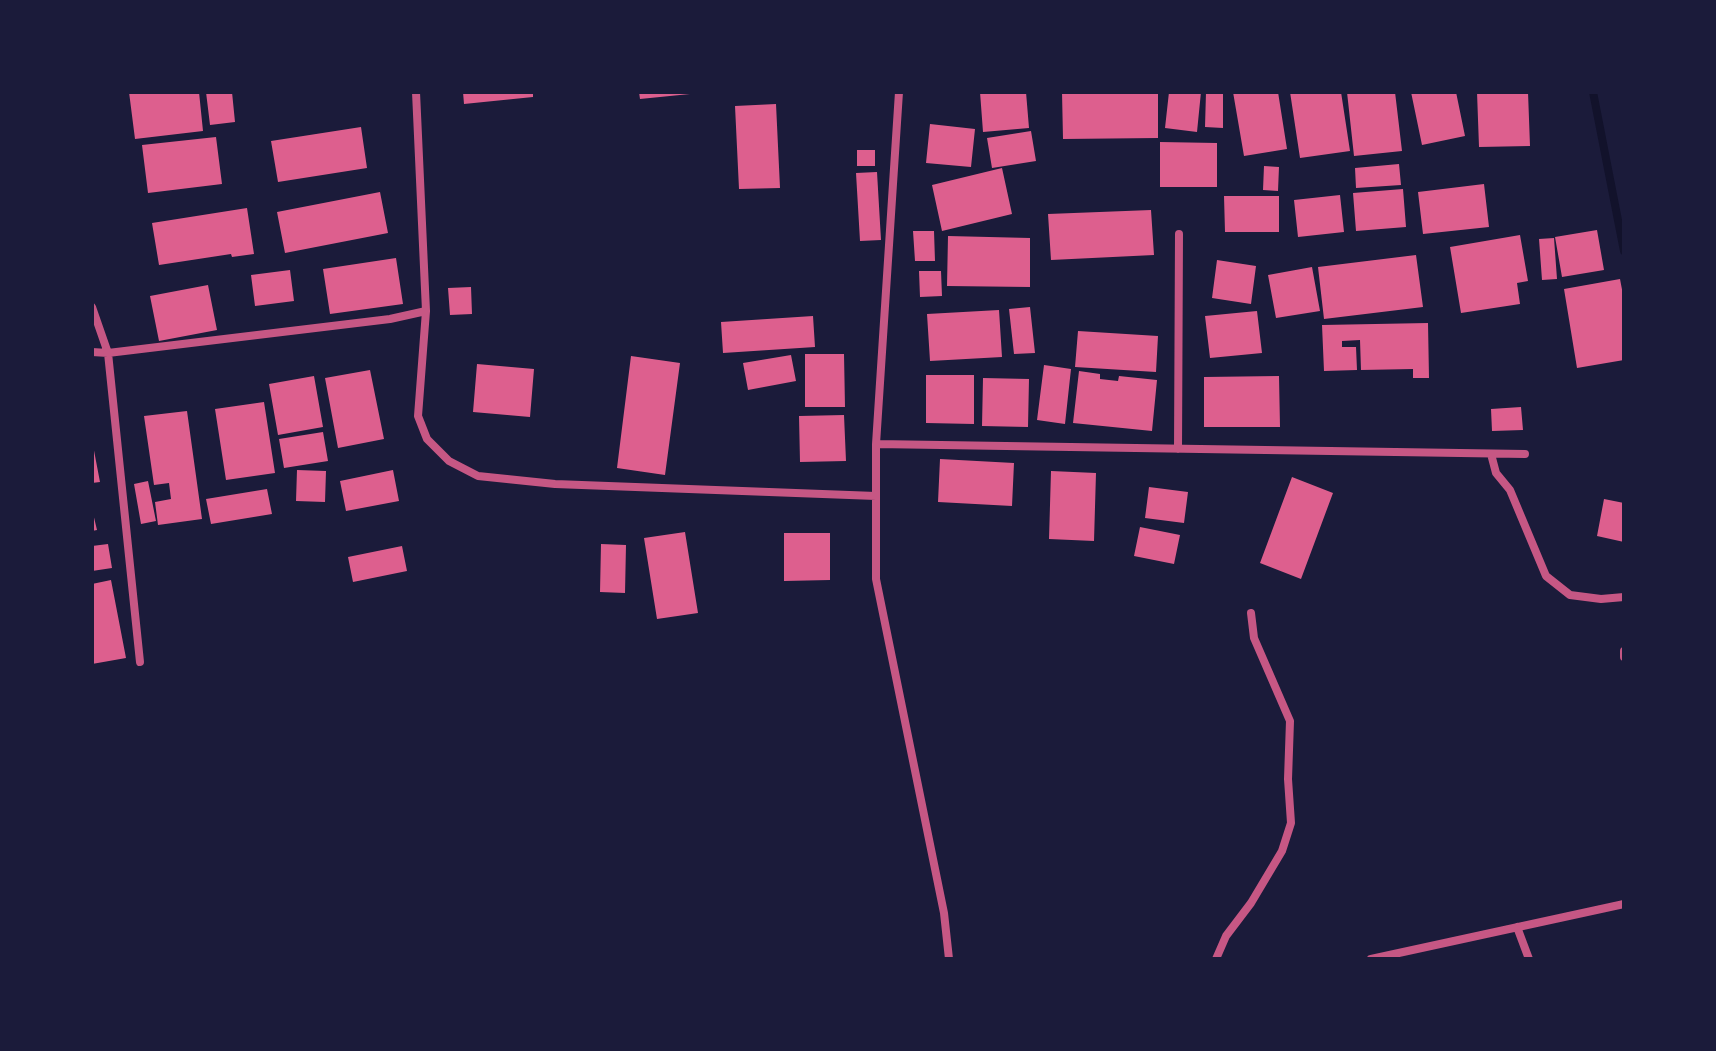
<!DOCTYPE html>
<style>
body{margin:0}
#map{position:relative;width:1716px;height:1051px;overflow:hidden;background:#1b1b3a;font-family:Quicksand,sans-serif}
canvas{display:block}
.frame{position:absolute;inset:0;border:94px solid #1b1b3a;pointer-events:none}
</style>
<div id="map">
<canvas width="1716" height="1051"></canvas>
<div class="frame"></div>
</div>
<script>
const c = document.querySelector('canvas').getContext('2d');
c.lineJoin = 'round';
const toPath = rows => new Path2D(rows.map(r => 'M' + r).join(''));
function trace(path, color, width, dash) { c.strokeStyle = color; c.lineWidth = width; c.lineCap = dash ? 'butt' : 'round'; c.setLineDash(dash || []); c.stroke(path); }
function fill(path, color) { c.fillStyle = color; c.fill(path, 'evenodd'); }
trace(toPath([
 [1593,92,1624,251]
]), '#12122b', 8);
fill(toPath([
 [129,92,199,92,203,131,135,139],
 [206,92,232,92,235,122,210,125],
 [463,92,533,92,533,97,464,104],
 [639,92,690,92,690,94,640,99],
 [980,92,1026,92,1029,128,983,132],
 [1062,92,1158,92,1158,138,1063,139],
 [1169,92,1201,92,1197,132,1165,128],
 [1206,92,1223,92,1223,128,1205,127],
 [1233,92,1278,92,1287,149,1244,156],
 [1290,92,1341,92,1350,151,1300,158],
 [1347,92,1395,92,1402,151,1354,156],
 [1411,92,1456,92,1465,136,1422,145],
 [1477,92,1528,92,1530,146,1479,147],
 [776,104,780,188,739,189,735,106],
 [930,124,975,129,971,167,926,163],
 [361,127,367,168,278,182,271,141],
 [1031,131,1036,161,992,168,987,138],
 [216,137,222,184,148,193,142,145],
 [1160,142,1217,143,1217,187,1160,187],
 [857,150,875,150,875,166,857,166],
 [1399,164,1401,185,1356,188,1355,168],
 [1264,166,1279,167,1278,191,1263,190],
 [1002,168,1012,214,942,231,932,185],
 [877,172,881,240,860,241,856,173],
 [1484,184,1489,227,1423,234,1418,192],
 [1403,189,1406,227,1356,231,1353,193],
 [380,192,388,233,285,253,277,212],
 [1340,195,1344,232,1298,237,1294,200],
 [1224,196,1279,196,1279,232,1225,232],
 [247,208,254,254,232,257,231,254,159,265,152,223],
 [1151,210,1154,255,1051,260,1048,214],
 [1597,230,1604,270,1562,277,1555,237],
 [913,231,934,231,935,261,915,261],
 [1520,235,1528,281,1517,283,1520,304,1461,313,1450,247],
 [948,236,1030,238,1030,287,947,286],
 [1554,238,1557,279,1542,280,1539,239],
 [1416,255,1423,307,1324,319,1318,267],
 [396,258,403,304,330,314,323,269],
 [1217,260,1256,266,1251,304,1212,298],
 [1312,267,1320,311,1276,318,1268,275],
 [290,270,294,301,255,306,251,275],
 [919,271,941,271,942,296,920,297],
 [1620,279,1624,300,1624,360,1577,368,1564,289],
 [208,285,217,330,159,341,150,296],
 [471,287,472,314,450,315,448,288],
 [1030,307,1035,353,1014,354,1009,309],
 [999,310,1002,357,930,361,927,314],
 [1257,311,1262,353,1210,358,1205,316],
 [813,316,815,347,723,353,721,322],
 [1428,323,1429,378,1413,378,1413,369,1361,370,1360,340,1342,341,1342,347,1356,347,1357,370,1324,371,1322,325],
 [1078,331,1158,336,1156,372,1075,367],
 [805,354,844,354,845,407,805,407],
 [791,355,796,381,748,390,743,363],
 [631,356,680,363,665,475,617,468],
 [477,364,534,369,530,417,473,412],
 [1044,365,1071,369,1065,424,1037,420],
 [370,370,384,439,338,448,325,378],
 [1079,371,1100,374,1100,379,1118,381,1119,376,1157,380,1152,431,1073,423],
 [926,375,974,375,974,424,926,423],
 [314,376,323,427,278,435,269,384],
 [1279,376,1280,427,1204,427,1204,377],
 [983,378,1029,379,1028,427,982,426],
 [264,402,275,473,226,480,215,409],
 [1521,407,1523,430,1492,431,1491,409],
 [187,411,202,519,158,525,155,502,171,499,169,483,154,485,144,416],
 [844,415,846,461,800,462,799,416],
 [323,432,328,461,284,468,279,439],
 [92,440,100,482,92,483],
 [940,459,1014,463,1012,506,938,502],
 [297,470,326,471,325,502,296,501],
 [393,470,399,501,346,511,340,481],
 [1051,471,1096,473,1094,541,1049,539],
 [1292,477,1333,493,1301,579,1260,563],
 [148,481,156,521,141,524,134,484],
 [1149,487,1188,492,1184,523,1145,518],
 [267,489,272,514,211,524,206,499],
 [1604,499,1624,503,1624,542,1597,536],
 [92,509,97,530,92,531],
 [1140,527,1180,535,1174,564,1134,556],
 [685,532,698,613,657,619,644,538],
 [784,533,830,533,830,580,784,581],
 [108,544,112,568,92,571,92,546],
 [601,544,626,545,625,593,600,592],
 [402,546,407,571,353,582,348,557],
 [111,580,126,658,92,664,92,584]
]), '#dd5f8e');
trace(toPath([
 [416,92,426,311,418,416,427,439,449,461,478,476,555,484,876,496],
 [899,92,876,444,876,579,944,913,949,959],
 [92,307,108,353,140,662],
 [92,352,108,353,390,319,426,311],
 [876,444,1525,454],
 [1178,449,1179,234],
 [1491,454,1496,473,1510,490,1546,576,1570,595,1601,599,1624,597],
 [1624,651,1624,657],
 [1517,927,1529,959],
 [1216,959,1226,936,1251,903,1282,851,1291,823,1288,779,1290,721,1254,638,1251,613],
 [1371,959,1624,904]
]), '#c65784', 8);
</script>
